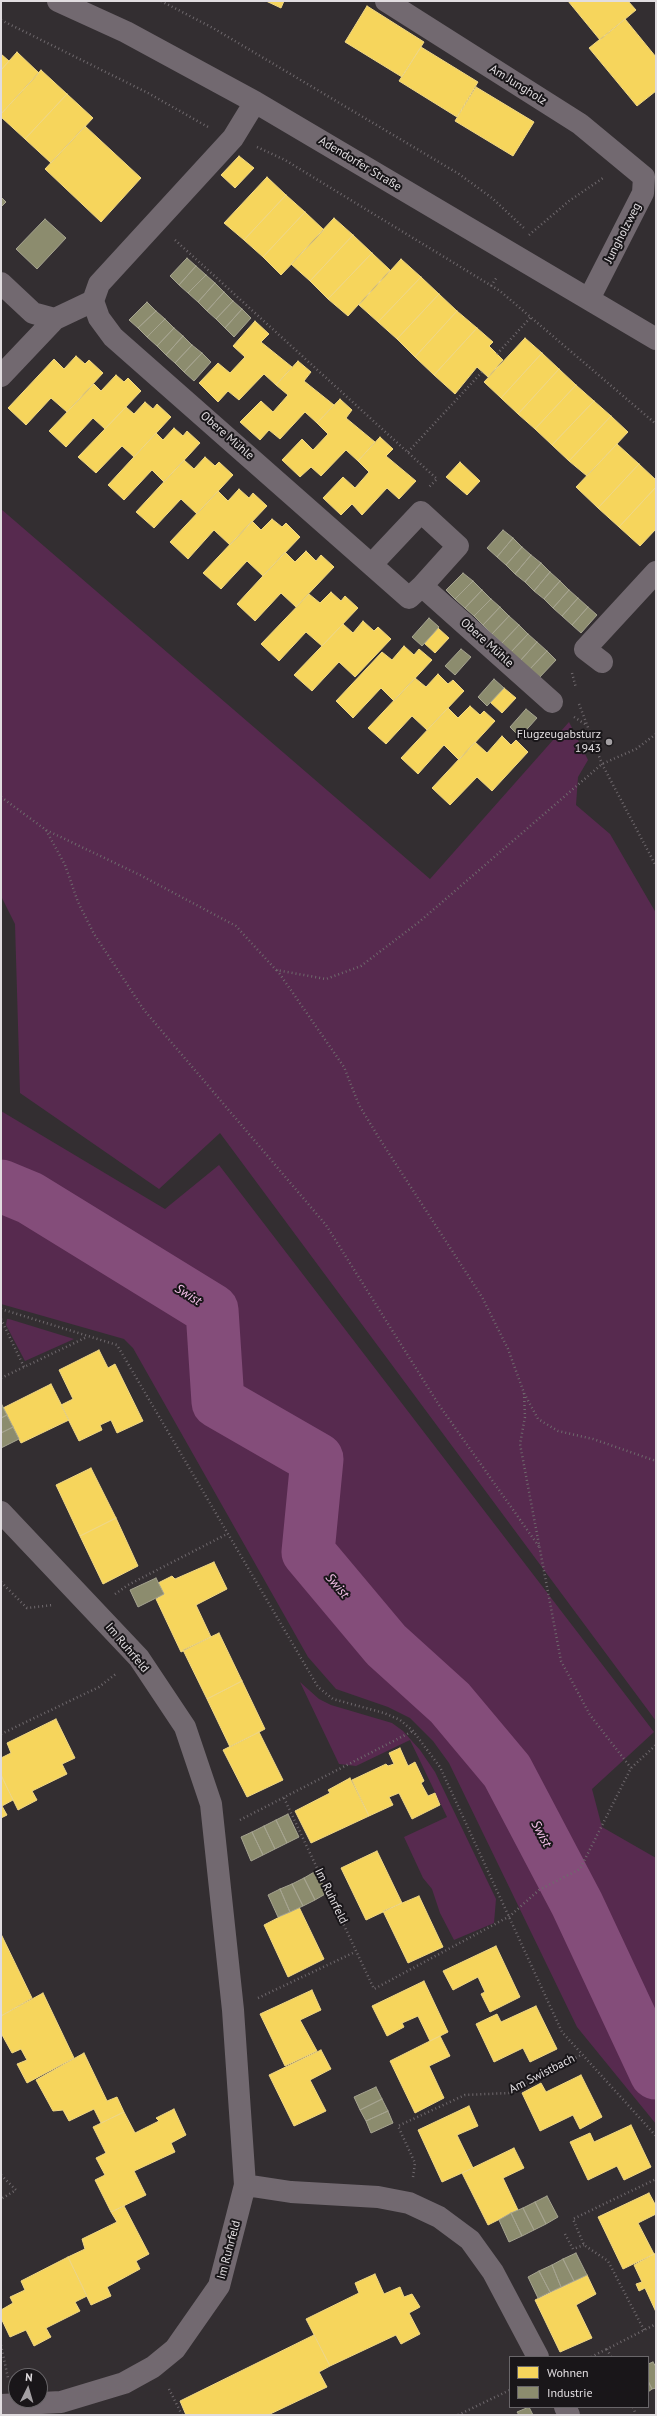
<!DOCTYPE html>
<meta charset="utf-8">
<style>
body{margin:0}
#map{position:relative;width:657px;height:2416px;overflow:hidden;background:#332e31;font-family:"PT Sans",sans-serif}
canvas{display:block}
.frame{position:absolute;inset:0;border:2px solid #e1dde0;pointer-events:none}
.legend{position:absolute;left:509px;top:2356px;width:140px;height:52px;box-sizing:border-box;background:#191619;border:1px solid #696669;margin:0;padding:5px 7px;list-style:none;font-size:12px;color:#e1dde0}
.legend li{display:flex;align-items:center;gap:8px;height:20px}
.legend b{width:20px;border:1px solid #696669}
.north{position:absolute;left:8px;top:2368px;width:40px;height:40px;box-sizing:border-box;background:#191619;border:1px solid #696669;border-radius:50%;rotate:5deg;font-size:11px;font-weight:700;line-height:16px;text-align:center;color:#e1dde0}
.north::after{content:'';display:block;margin:auto;width:14px;height:18px;background:#a4a0a3;clip-path:polygon(50% 0,100% 100%,50% 72%,0 100%)}
</style>
<div id="map">
<canvas width="657" height="2416"></canvas>
<div class="frame"></div>
<ul class="legend">
<li><b style="height:11px;background:#f6d55c"></b>Wohnen</li>
<li><b style="height:11px;background:#8c8c6e"></b>Industrie</li>
</ul>
<div class="north">N</div>
</div>
<script>
const c = document.querySelector('canvas').getContext('2d');
c.lineJoin = 'round';
function fill(path, color) { c.fillStyle = color; c.fill(path, 'evenodd'); }
const toPath = rows => new Path2D(rows.map(r => 'M' + r).join(''));
function trace(path, color, width, dash) { c.strokeStyle = color; c.lineWidth = width; c.lineCap = dash ? 'butt' : 'round'; c.setLineDash(dash || []); c.stroke(path); }
function drawText(font, color, halo, rows, align = 'center') {
  c.font = font + ' "PT Sans",sans-serif'; c.lineWidth = 4; c.setLineDash([]); c.textBaseline = 'middle'; c.strokeStyle = halo; c.fillStyle = color; for (const [text, x, y, turn = 0] of rows) {
    c.save(); c.translate(x, y); c.rotate((+turn || 0) * Math.PI / 180); c.textAlign = isNaN(turn) ? turn : align; if (halo) c.strokeText(text, 0, 0); c.fillText(text, 0, 0); c.restore();
  }
}
fill(toPath([
 [1,509,430,879,569,722,588,760,578,777,576,805,610,834,656,913,656,1721,220,1133,159,1189,20,1093,15,924,1,896],
 [1,1111,165,1209,219,1165,654,1732,592,1789,602,1827,656,1858,656,2124,577,2027,449,1763,433,1741,410,1718,388,1707,336,1689,308,1657,133,1348,124,1339,1,1304],
 [7,1319,9,1319,74,1339,25,1361,6,1325],
 [300,1682,319,1699,331,1705,392,1723,403,1731,420,1750,435,1772,496,1899,494,1923,454,1940,440,1913,432,1889,423,1878,404,1837,447,1817,410,1740,356,1766,339,1764]
]), '#572a4f');
const homes = toPath([
 [266,1,284,1,281,8,266,1],
 [568,1,628,1,636,10,600,40,568,1],
 [367,6,424,42,402,77,345,42,367,6],
 [625,19,656,57,656,91,637,106,589,48,625,19],
 [421,47,478,82,457,117,399,81,421,47],
 [17,52,39,73,1,114,1,70,17,52],
 [1,54,9,61,1,70,1,54],
 [41,70,67,94,25,139,1,117,1,114,41,70],
 [476,87,534,122,513,156,455,121,476,87],
 [67,94,93,118,51,163,25,139,67,94],
 [85,126,141,178,101,222,45,169,85,126],
 [239,156,254,168,235,188,221,175,239,156],
 [267,177,286,195,244,240,224,223,267,177],
 [286,195,305,212,263,257,244,240,286,195],
 [305,212,324,230,281,275,263,257,305,212],
 [334,218,353,235,310,281,291,264,334,218],
 [353,235,372,253,328,299,310,281,353,235],
 [372,253,390,270,348,316,328,299,372,253],
 [401,259,421,277,378,322,359,305,401,259],
 [421,277,439,294,397,339,378,322,421,277],
 [439,294,457,311,415,357,397,339,439,294],
 [457,311,477,328,434,375,415,357,457,311],
 [255,321,269,334,261,342,292,367,276,385,264,374,239,400,228,391,218,402,199,383,218,363,230,373,245,357,233,346,255,321],
 [477,328,493,342,489,346,503,360,488,377,477,367,455,394,434,375,477,328],
 [525,338,542,353,501,398,484,382,525,338],
 [542,353,559,369,518,414,501,398,542,353],
 [76,356,85,364,89,360,103,373,67,412,51,398,26,425,8,408,54,359,64,369,76,356],
 [298,361,311,372,304,381,334,405,317,423,305,412,280,439,269,430,260,440,240,422,261,401,273,412,288,395,276,385,298,361],
 [559,369,576,385,535,429,518,414,559,369],
 [116,375,124,382,128,378,141,391,105,429,93,418,66,447,49,431,94,384,101,391,116,375],
 [576,385,594,401,552,445,535,429,576,385],
 [340,399,352,410,346,418,375,442,358,461,346,450,321,476,311,467,300,477,282,460,302,439,313,450,328,434,317,423,340,399],
 [594,401,611,416,569,461,552,445,594,401],
 [145,402,153,409,157,404,171,417,134,457,122,446,96,473,78,457,126,407,134,414,145,402],
 [611,416,628,432,587,476,569,461,611,416],
 [174,428,183,436,187,431,200,443,164,482,152,470,124,500,108,485,156,433,163,440,174,428],
 [380,437,393,449,386,456,416,481,399,499,387,488,362,515,352,504,341,515,323,498,343,477,355,488,369,472,358,461,380,437],
 [617,444,639,464,598,508,576,487,617,444],
 [205,457,215,466,219,462,233,475,197,514,181,499,154,528,136,512,184,460,194,469,205,457],
 [460,462,480,481,467,495,446,477,460,462],
 [639,464,656,480,656,487,619,527,598,508,639,464],
 [656,487,656,529,640,546,619,527,656,487],
 [239,489,249,498,253,493,267,506,230,545,214,530,188,559,170,542,218,491,228,501,239,489],
 [272,519,282,527,286,523,300,537,263,576,247,561,221,589,203,573,252,521,261,530,272,519],
 [306,551,316,561,321,555,334,567,296,607,281,593,255,621,237,604,285,552,295,562,306,551],
 [331,592,341,601,345,596,358,608,322,646,306,632,279,661,261,644,309,594,320,603,331,592],
 [363,621,374,631,378,627,391,639,355,677,339,662,312,691,294,675,343,624,353,633,363,621],
 [438,628,449,638,435,653,424,643,438,628],
 [404,646,414,655,419,649,432,660,394,701,381,688,353,718,336,701,382,652,392,660,404,646],
 [438,674,448,684,453,680,464,691,427,730,412,716,386,744,368,728,415,678,426,687,438,674],
 [504,688,516,698,502,713,490,702,504,688],
 [470,706,480,715,484,711,495,721,459,760,444,745,418,774,401,758,448,708,458,718,470,706],
 [502,736,511,745,516,740,528,752,492,791,477,777,450,805,432,788,475,742,487,753,502,736],
 [99,1350,108,1368,115,1364,143,1421,117,1433,111,1420,100,1425,102,1430,79,1441,61,1405,73,1399,59,1370,99,1350],
 [51,1384,69,1420,21,1443,3,1408,51,1384],
 [91,1468,116,1518,80,1536,56,1485,91,1468],
 [116,1518,138,1566,103,1584,80,1536,116,1518],
 [214,1562,227,1589,196,1605,211,1637,181,1652,156,1599,164,1594,158,1583,172,1576,175,1579,214,1562],
 [219,1633,242,1681,207,1699,183,1650,219,1633],
 [242,1681,265,1729,230,1747,207,1699,242,1681],
 [56,1719,75,1758,62,1764,67,1774,32,1791,37,1800,18,1810,1,1775,1,1758,11,1753,7,1743,56,1719],
 [259,1732,283,1780,247,1797,223,1750,259,1732],
 [400,1748,408,1766,415,1762,424,1781,421,1783,428,1796,435,1793,440,1805,412,1819,399,1793,389,1797,393,1805,369,1816,352,1780,386,1764,388,1766,394,1764,389,1753,400,1748],
 [1,1775,13,1800,2,1806,7,1815,1,1818,1,1775],
 [350,1778,369,1816,311,1843,295,1811,330,1793,328,1790,350,1778],
 [377,1851,402,1903,366,1920,341,1868,377,1851],
 [419,1896,443,1947,408,1963,383,1911,419,1896],
 [299,1907,324,1959,288,1977,264,1925,299,1907],
 [1,1934,32,1998,1,2016,1,1934],
 [496,1946,520,1997,490,2012,481,1994,485,1992,478,1977,453,1990,443,1971,496,1946],
 [424,1981,448,2032,430,2041,418,2016,402,2023,404,2027,387,2036,372,2006,424,1981],
 [312,1990,321,2010,300,2020,317,2051,285,2066,260,2014,312,1990],
 [43,1993,74,2058,27,2083,17,2064,27,2060,21,2049,12,2053,1,2033,1,2016,43,1993],
 [536,2006,557,2049,530,2062,523,2048,494,2062,476,2024,497,2014,501,2022,536,2006],
 [440,2036,450,2056,429,2066,444,2098,415,2113,390,2061,440,2036],
 [321,2050,331,2069,310,2080,326,2111,294,2126,269,2075,321,2050],
 [84,2053,107,2101,117,2097,124,2112,101,2123,94,2109,69,2121,63,2110,53,2111,36,2080,84,2053],
 [581,2075,602,2117,580,2129,573,2115,540,2131,522,2093,541,2083,546,2092,581,2075],
 [469,2106,478,2126,457,2135,473,2168,442,2182,418,2130,469,2106],
 [174,2109,186,2135,171,2143,175,2152,134,2171,146,2195,111,2212,95,2180,105,2175,96,2158,106,2153,93,2127,124,2112,135,2133,159,2121,156,2118,174,2109],
 [631,2125,651,2167,624,2180,617,2166,588,2180,570,2142,590,2133,594,2142,631,2125],
 [514,2148,524,2168,503,2178,518,2210,488,2225,462,2173,514,2148],
 [649,2193,656,2206,656,2214,638,2223,654,2254,623,2269,598,2217,649,2193],
 [124,2206,149,2254,136,2261,140,2269,107,2287,111,2296,91,2305,68,2257,85,2249,82,2239,117,2222,111,2212,124,2206],
 [656,2253,656,2312,645,2288,639,2291,636,2284,642,2282,634,2265,656,2253],
 [68,2257,87,2296,75,2302,80,2311,46,2328,51,2337,34,2346,26,2330,10,2337,1,2318,1,2310,13,2303,10,2297,25,2290,21,2281,68,2257],
 [375,2274,384,2294,400,2287,404,2297,412,2294,420,2307,409,2313,420,2334,401,2344,396,2335,330,2366,306,2319,359,2293,355,2283,375,2274],
 [587,2275,596,2294,576,2305,592,2338,560,2352,535,2300,587,2275],
 [314,2335,330,2366,319,2372,327,2387,268,2415,186,2415,180,2401,314,2335]
]);
fill(homes, '#f6d55c');
trace(homes, '#f0d784', 1);
const industry = toPath([
 [1,197,6,202,1,207,1,197],
 [45,219,66,238,37,269,16,249,45,219],
 [187,258,196,266,179,285,170,276,187,258],
 [196,266,206,275,188,293,179,285,196,266],
 [206,275,215,283,198,302,188,293,206,275],
 [215,283,224,292,207,311,198,302,215,283],
 [224,292,233,301,216,319,207,311,224,292],
 [233,301,242,309,225,328,216,319,233,301],
 [147,302,156,311,138,328,129,320,147,302],
 [242,309,251,318,234,337,225,328,242,309],
 [156,311,165,319,147,337,138,328,156,311],
 [165,319,174,328,157,346,147,337,165,319],
 [174,328,183,336,166,355,157,346,174,328],
 [183,336,192,345,175,363,166,355,183,336],
 [192,345,202,353,184,372,175,363,192,345],
 [202,353,211,362,194,381,184,372,202,353],
 [503,530,513,538,497,557,487,548,503,530],
 [513,538,522,547,506,565,497,557,513,538],
 [522,547,531,555,515,574,506,565,522,547],
 [531,555,541,563,525,582,515,574,531,555],
 [541,563,550,572,534,591,525,582,541,563],
 [550,572,560,581,544,599,534,591,550,572],
 [463,573,473,581,455,599,446,590,463,573],
 [473,581,482,590,465,608,455,599,473,581],
 [560,581,569,590,553,608,544,599,560,581],
 [482,590,491,599,474,616,465,608,482,590],
 [569,590,578,598,562,616,553,608,569,590],
 [578,598,588,607,572,625,562,616,578,598],
 [491,599,500,607,483,625,474,616,491,599],
 [500,607,509,616,492,634,483,625,500,607],
 [588,607,597,615,581,633,572,625,588,607],
 [509,616,519,625,502,643,492,634,509,616],
 [429,618,439,627,422,646,412,637,429,618],
 [519,625,528,634,511,652,502,643,519,625],
 [528,634,537,642,520,661,511,652,528,634],
 [537,642,547,651,530,669,520,661,537,642],
 [461,649,471,657,455,675,445,666,461,649],
 [547,651,556,660,539,678,530,669,547,651],
 [494,679,504,688,487,706,478,697,494,679],
 [526,709,537,718,520,737,510,727,526,709],
 [1,1403,7,1415,1,1418,1,1403],
 [7,1415,13,1427,1,1433,1,1418,7,1415],
 [13,1427,19,1439,1,1448,1,1433,13,1427],
 [156,1578,164,1594,138,1607,130,1590,156,1578],
 [288,1814,299,1837,287,1843,276,1820,288,1814],
 [276,1820,287,1843,275,1849,264,1826,276,1820],
 [264,1826,275,1849,263,1855,252,1832,264,1826],
 [252,1832,263,1855,251,1861,241,1837,252,1832],
 [316,1871,327,1893,315,1900,304,1878,316,1871],
 [304,1878,315,1900,303,1906,292,1884,304,1878],
 [292,1884,303,1906,290,1912,280,1889,292,1884],
 [280,1889,290,1912,278,1917,268,1895,280,1889],
 [376,2087,382,2099,360,2110,354,2097,376,2087],
 [382,2099,388,2111,366,2121,360,2110,382,2099],
 [388,2111,393,2123,371,2133,366,2121,388,2111],
 [547,2196,558,2217,546,2224,535,2202,547,2196],
 [535,2202,546,2224,534,2230,523,2208,535,2202],
 [523,2208,534,2230,522,2236,511,2213,523,2208],
 [511,2213,522,2236,509,2242,499,2220,511,2213],
 [576,2253,587,2275,574,2281,563,2259,576,2253],
 [563,2259,574,2281,561,2287,552,2265,563,2259],
 [552,2265,561,2287,550,2292,539,2271,552,2265],
 [539,2271,550,2292,538,2298,528,2277,539,2271],
 [653,2362,656,2367,656,2388,652,2389,648,2381,648,2364,653,2362],
 [648,2381,652,2389,648,2392,648,2381],
 [529,2407,533,2415,519,2415,517,2412,529,2407]
]);
fill(industry, '#8c8c6e');
trace(industry, '#a6a490', 1);
trace(toPath([
 [1,1186,30,1198,212,1310,218,1402,317,1459,308,1552,386,1645,450,1703,507,1771,577,1904,656,2073]
]), '#844d7a', 53);
trace(toPath([
 [161,1,213,28,459,174,492,198,524,228],
 [1,20,148,93,208,127],
 [257,147,285,160,500,291,656,424],
 [529,235,569,201,603,178],
 [175,240,437,479,429,487],
 [491,286,497,277],
 [497,354,531,317],
 [408,452,482,372],
 [572,673,576,688],
 [579,704,602,764,656,866],
 [574,717,585,724],
 [1,797,46,830,140,875,236,926,276,970,326,979,361,966,419,922,602,764,636,749,656,734],
 [46,830,65,865,78,902,94,934,144,1010,326,1225,439,1405,540,1548],
 [277,970,344,1067,359,1105,379,1138,482,1297,508,1349,524,1393,538,1419,558,1431,593,1439,656,1461],
 [1,1309,117,1345,318,1687,333,1699,384,1713,400,1720,413,1731,440,1767,562,2032,656,2136],
 [1,1319,24,1367],
 [1,1378,87,1337],
 [524,1393,525,1417,520,1444,561,1661,590,1715,631,1768],
 [1,1582,27,1608,53,1605],
 [115,1594,128,1585,227,1534],
 [1,1734,99,1687,117,1673],
 [284,1798,374,1989,510,1916,539,1890,580,1869,631,1768,656,1745],
 [240,1820,413,1731],
 [258,1998,355,1952],
 [1,2175,16,2190,1,2199],
 [413,2177,415,2163,398,2126,465,2095,509,2093,581,2055],
 [565,2234,573,2249,584,2245],
 [644,2330,608,2261,584,2245,573,2219,656,2179],
 [1,2345,8,2378],
 [591,2357,607,2349],
 [611,2357,607,2349,656,2324],
 [169,2389,182,2415],
 [633,2407,636,2415],
 [458,2415,510,2390]
]), '#6f696d', 2.5, [1, 3]);
trace(toPath([
 [58,1,126,32,255,102,656,339],
 [386,1,580,124,644,177],
 [255,102,233,138,99,284,93,301,99,318,113,337,409,598,422,586,552,702],
 [1,283,33,313,55,319],
 [589,299,643,193,644,177],
 [1,376,55,319,93,301],
 [372,564,421,512,458,546,422,586],
 [602,662,585,649,656,572],
 [1,1512,139,1658,185,1727,211,1804,233,2010,245,2185,219,2286,175,2349,153,2367,124,2383,61,2402,1,2405],
 [245,2185,291,2192,378,2197,409,2203,439,2217,470,2240,493,2272,538,2357],
 [565,2407,569,2415]
]), '#726970', 22);
for (const [x, y, r, color] of [
 [609,742,4,"#a4a0a3"]
]) { const dot = new Path2D(); dot.arc(x, y, r, 0, 2 * Math.PI); c.fillStyle = color; c.fill(dot); trace(dot, '#191619', 1.5); }
drawText('12px', '#e1dde0', '#191619', [
 ["Am Jungholz",518,85,32],
 ["Adendorfer Straße",360,164,31],
 ["Jungholzweg",623,233,-63],
 ["Obere Mühle",227,436,41],
 ["Obere Mühle",487,643,42],
 ["Im Ruhrfeld",127,1648,50],
 ["Im Ruhrfeld",331,1896,64],
 ["Am Swistbach",542,2074,-27],
 ["Im Ruhrfeld",229,2250,-75]
]);
drawText('12px', '#e1dde0', '#191619', [
 ["Flugzeugabsturz",601,735],
 ["1943",601,749]
], 'right');
drawText('italic 13px', '#f8c3ec', '#191619', [
 ["Swist",188,1295,32],
 ["Swist",337,1586,50],
 ["Swist",541,1834,62]
]);
</script>
